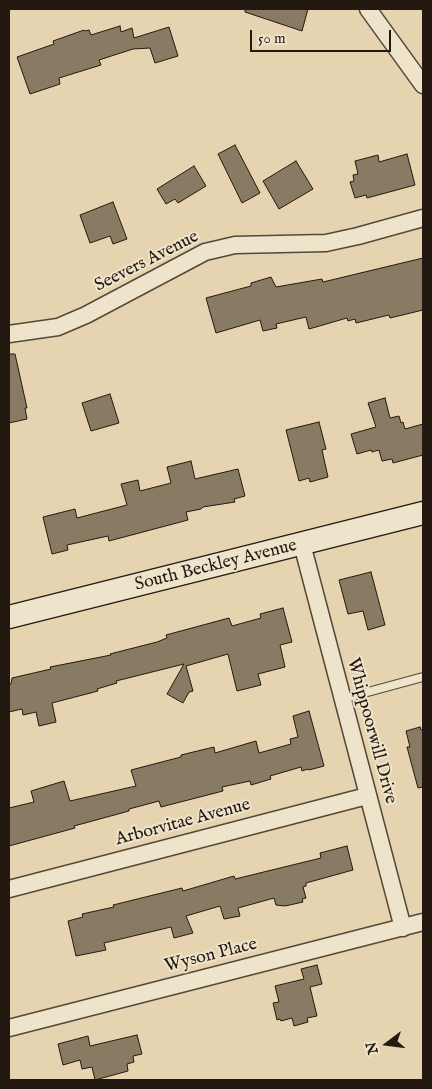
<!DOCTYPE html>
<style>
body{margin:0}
#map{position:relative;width:432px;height:1089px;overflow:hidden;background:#e5d4af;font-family:"IM FELL English",serif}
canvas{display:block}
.frame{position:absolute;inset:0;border:10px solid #231911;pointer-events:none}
.north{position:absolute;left:362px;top:1019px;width:50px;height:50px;-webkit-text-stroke:4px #eee3cb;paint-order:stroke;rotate:255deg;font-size:14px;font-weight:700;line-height:20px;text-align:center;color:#231911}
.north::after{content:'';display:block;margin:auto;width:18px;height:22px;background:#231911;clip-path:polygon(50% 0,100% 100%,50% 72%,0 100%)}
.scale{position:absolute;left:250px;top:30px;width:141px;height:22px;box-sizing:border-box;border:2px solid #231911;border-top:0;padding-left:6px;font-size:15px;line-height:18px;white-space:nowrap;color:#231911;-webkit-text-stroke:4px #eee3cb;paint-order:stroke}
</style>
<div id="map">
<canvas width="432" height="1089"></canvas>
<div class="frame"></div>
<div class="north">N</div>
<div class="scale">50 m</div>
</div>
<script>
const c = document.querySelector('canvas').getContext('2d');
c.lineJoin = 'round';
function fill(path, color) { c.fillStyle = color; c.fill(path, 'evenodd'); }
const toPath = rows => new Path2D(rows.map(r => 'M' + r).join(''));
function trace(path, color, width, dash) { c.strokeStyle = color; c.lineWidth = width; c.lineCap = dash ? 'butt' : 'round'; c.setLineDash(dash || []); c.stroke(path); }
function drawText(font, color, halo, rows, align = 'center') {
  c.font = font + ' "IM FELL English",serif'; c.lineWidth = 4; c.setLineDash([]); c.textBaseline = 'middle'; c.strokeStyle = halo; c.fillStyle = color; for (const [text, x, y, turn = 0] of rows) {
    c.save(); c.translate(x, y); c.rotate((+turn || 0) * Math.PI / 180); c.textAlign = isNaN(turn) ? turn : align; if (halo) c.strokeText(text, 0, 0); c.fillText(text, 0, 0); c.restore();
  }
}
const building = toPath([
 [245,9,308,9,302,31,245,12,245,9],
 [120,26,121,32,132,28,134,38,169,27,178,56,155,63,150,48,133,49,99,60,101,65,59,78,60,84,30,94,17,57,54,44,53,41,84,30,85,31,89,30,91,35,120,26],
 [235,145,260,193,242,203,218,154,235,145],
 [407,154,415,185,367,198,366,195,355,198,350,182,354,181,353,175,358,174,355,161,378,155,379,162,407,154],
 [296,161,313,189,279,209,263,181,296,161],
 [194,166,206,186,178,203,175,199,166,204,157,189,194,166],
 [113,202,127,239,113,244,110,236,90,243,80,215,113,202],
 [423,258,423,310,390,318,389,315,356,323,355,319,348,321,347,318,309,329,306,317,276,324,277,328,263,331,260,320,216,333,206,298,251,286,251,283,271,277,276,287,322,279,323,282,423,258],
 [9,354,15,354,27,408,25,408,27,419,9,423,9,354],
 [110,394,119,423,91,431,82,403,110,394],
 [385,398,390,418,399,416,401,423,403,422,405,429,423,424,423,455,393,463,392,459,382,461,379,450,372,452,371,450,357,454,351,434,376,427,368,403,385,398],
 [319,422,326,449,322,450,328,477,310,482,309,478,299,481,286,430,319,422],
 [191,461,195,479,238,469,245,496,234,499,235,502,203,507,201,509,186,512,188,520,109,541,108,536,67,545,68,550,52,554,43,517,75,509,77,518,127,505,121,484,138,480,140,491,171,483,167,467,191,461],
 [371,572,385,625,368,630,363,611,348,614,339,580,371,572],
 [283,608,292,642,280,645,285,667,258,674,261,685,237,691,228,654,186,666,193,691,189,692,183,703,167,694,184,664,116,681,117,683,97,689,98,691,52,703,56,722,39,726,36,712,23,715,22,709,9,712,9,684,11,684,12,678,51,669,50,667,111,655,110,654,157,642,167,638,166,635,229,618,232,626,261,618,260,614,283,608],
 [309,711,324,766,309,770,308,769,302,771,301,767,270,776,271,779,251,785,250,781,222,787,223,791,161,807,159,801,129,809,129,811,74,826,75,828,9,846,9,808,34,802,31,791,64,781,70,801,136,786,131,770,181,757,181,755,214,747,215,753,256,741,259,753,291,744,290,739,298,737,293,716,309,711],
 [420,727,421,730,423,729,423,787,418,788,407,747,410,747,406,731,420,727],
 [347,846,353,870,306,883,306,886,303,887,306,898,302,899,303,902,285,906,276,905,274,898,238,908,240,916,224,919,220,906,186,916,193,933,174,938,171,927,104,943,106,950,76,956,68,921,83,917,82,914,114,907,113,905,182,888,183,891,234,876,235,879,321,858,320,853,347,846],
 [317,965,322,984,310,987,317,1016,307,1018,308,1022,294,1026,292,1018,281,1021,280,1019,277,1020,273,1003,279,1002,275,986,304,979,301,969,317,965],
 [137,1035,142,1054,133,1056,134,1062,127,1064,128,1071,95,1080,92,1067,82,1069,80,1060,63,1065,58,1044,88,1036,90,1046,137,1035]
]);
fill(building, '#887a63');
trace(building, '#231911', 1);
const lane = toPath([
 [342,699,423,677]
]);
const street = toPath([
 [368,9,423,85],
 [9,334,58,327,86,315,205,252,235,245,326,243,358,236,423,218],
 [302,544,403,928],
 [9,889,367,796],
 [9,1028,423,922]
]);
const secondary = toPath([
 [9,617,423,513]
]);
trace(lane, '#544838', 10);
trace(street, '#544838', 19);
trace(secondary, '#231911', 25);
trace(lane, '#eee3cb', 8);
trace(street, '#eee3cb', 16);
trace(secondary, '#eee3cb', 22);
drawText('18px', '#231911', '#eee3cb', [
 ["Seevers Avenue",147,262,-27],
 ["South Beckley Avenue",216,566,-14],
 ["Whippoorwill Drive",371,731,75],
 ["Arborvitae Avenue",183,823,-15],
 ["Wyson Place",211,956,-14]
]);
</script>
